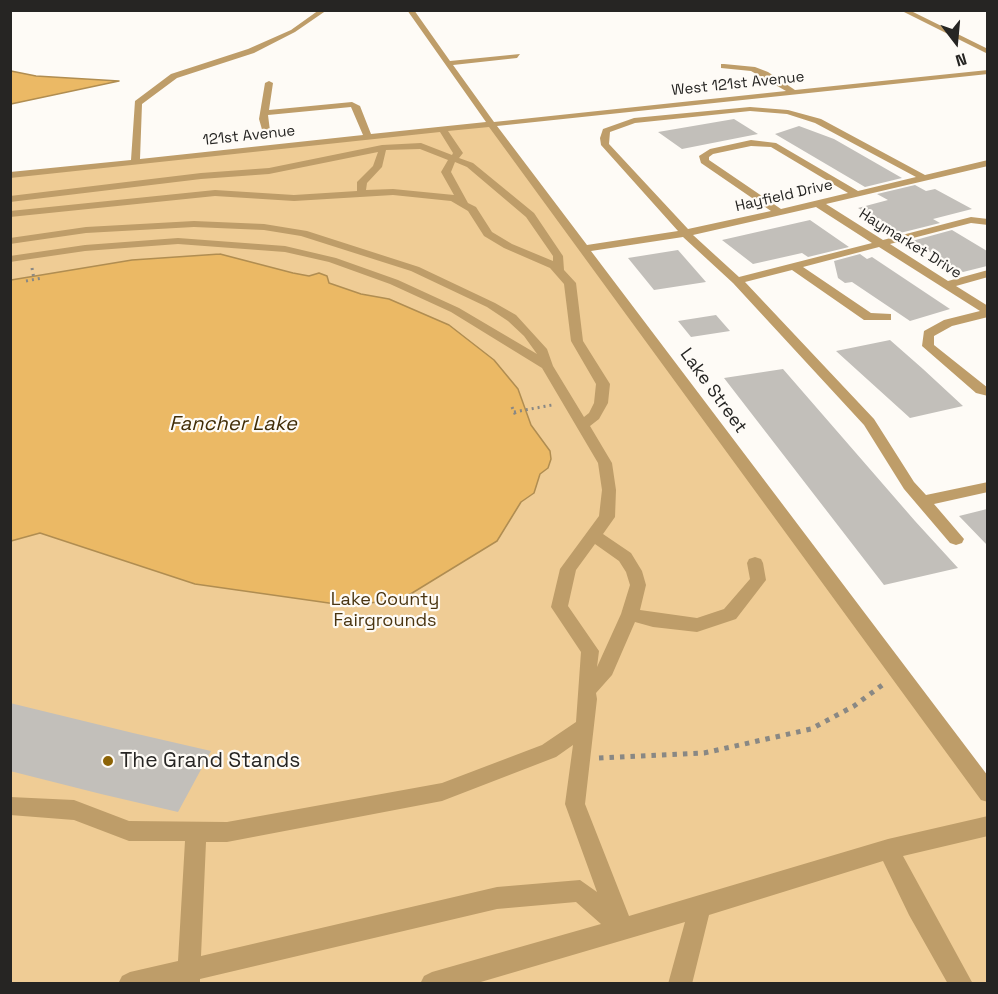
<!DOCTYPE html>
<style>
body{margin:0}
#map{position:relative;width:998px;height:994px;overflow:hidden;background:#fefbf6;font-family:"Space Grotesk",sans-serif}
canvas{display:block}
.frame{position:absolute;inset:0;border:12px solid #262523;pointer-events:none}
.north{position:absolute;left:926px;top:12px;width:60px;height:60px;-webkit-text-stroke:4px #fefbf6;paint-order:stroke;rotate:164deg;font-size:16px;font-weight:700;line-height:24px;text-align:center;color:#262523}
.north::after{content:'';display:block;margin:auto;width:21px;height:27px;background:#262523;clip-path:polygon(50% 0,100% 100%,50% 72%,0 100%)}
</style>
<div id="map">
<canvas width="998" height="994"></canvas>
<div class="frame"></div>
<div class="north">N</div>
</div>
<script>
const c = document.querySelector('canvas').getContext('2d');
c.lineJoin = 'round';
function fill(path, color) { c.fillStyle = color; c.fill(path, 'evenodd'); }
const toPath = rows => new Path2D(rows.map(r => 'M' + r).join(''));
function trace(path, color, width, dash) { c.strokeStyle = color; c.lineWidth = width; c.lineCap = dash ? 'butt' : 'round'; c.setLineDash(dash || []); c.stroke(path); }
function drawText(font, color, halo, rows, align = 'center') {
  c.font = font + ' "Space Grotesk",sans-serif'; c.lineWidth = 4.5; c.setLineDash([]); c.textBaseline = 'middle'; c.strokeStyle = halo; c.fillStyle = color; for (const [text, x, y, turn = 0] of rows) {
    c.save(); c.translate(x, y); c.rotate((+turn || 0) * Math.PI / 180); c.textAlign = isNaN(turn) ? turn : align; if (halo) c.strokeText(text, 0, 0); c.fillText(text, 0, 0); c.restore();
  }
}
fill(toPath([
 [491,124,987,799,987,983,11,983,10,174]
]), '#efcc95');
const water = toPath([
 [11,71,36,76,119,81,11,104,11,71],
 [220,254,293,273,309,276,319,273,327,276,329,283,361,294,389,299,449,325,494,360,518,389,531,425,550,451,551,459,548,468,540,474,534,493,521,502,497,541,404,598,350,606,195,584,40,533,11,541,11,280,132,260,220,254]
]);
fill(water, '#ebb965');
trace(water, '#b08d51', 1.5);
fill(toPath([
 [734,119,758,134,682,149,658,132],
 [799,126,834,139,902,178,865,187,775,134],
 [915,185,926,191,935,189,972,209,933,219,940,223,900,233,858,208,888,200,877,194],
 [810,220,849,247,808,257,802,253,753,264,722,240],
 [952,230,987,251,987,266,963,272,912,241],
 [678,250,706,282,654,290,628,258],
 [860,254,867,259,872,257,950,309,910,321,852,282,845,283,838,278,834,261],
 [716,315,730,331,691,337,678,321],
 [890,340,923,369,963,406,910,418,836,351],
 [783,369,915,521,958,568,884,585,724,378],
 [987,509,987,545,959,516],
 [10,703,133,733,211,751,178,812,101,794,10,771]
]), '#c2bfba');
trace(toPath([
 [32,268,34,279],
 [26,281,42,278],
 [512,407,516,416],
 [514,412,552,405]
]), '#898884', 3, [2, 4]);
trace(toPath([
 [599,758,704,753,811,729,854,706,885,683]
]), '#898884', 5, [4.5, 6]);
fill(toPath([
 [319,10,327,10,295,32,254,53,177,78,142,104,140,159,363,135,351,107,268,115,270,131,263,133,259,119,265,83,269,81,273,83,269,110,352,102,360,106,371,134,486,122,407,10,414,10,450,61,520,54,517,58,453,65,494,122,786,91,751,71,721,68,721,64,724,64,755,67,768,72,795,90,988,70,988,74,497,126,587,245,678,231,601,145,600,138,603,129,634,118,750,107,788,110,821,119,925,175,988,160,988,166,826,204,883,240,971,217,988,219,988,225,971,223,890,244,948,281,988,270,988,277,956,286,988,306,988,317,952,326,934,336,934,345,988,388,988,396,976,393,922,346,924,331,944,320,980,311,879,247,803,267,871,313,891,314,891,320,864,320,792,270,745,282,874,419,914,482,926,495,988,482,988,492,934,504,964,539,962,543,956,545,950,543,904,489,864,425,733,283,683,237,591,251,988,776,988,802,981,800,489,127,448,131,463,153,459,158,473,163,534,213,563,256,564,270,576,283,583,341,610,384,608,403,599,419,590,426,612,463,616,490,615,517,603,534,631,553,642,571,646,585,640,610,697,618,724,609,750,579,747,563,749,559,755,557,761,559,763,563,766,580,736,619,697,632,653,627,635,622,612,675,596,693,597,699,585,804,629,916,888,839,988,816,988,836,903,856,973,984,948,984,909,915,883,861,709,915,692,984,668,984,685,922,474,984,420,984,424,976,432,972,601,924,576,902,497,909,200,979,200,984,118,984,122,976,130,972,178,961,185,841,129,841,74,820,10,815,10,797,74,800,129,821,227,822,442,783,542,745,576,722,581,652,551,607,560,569,599,516,602,490,598,463,542,368,451,312,390,284,329,262,285,252,178,244,85,251,10,262,10,256,85,245,178,238,285,246,336,258,398,280,459,308,537,354,524,336,508,321,487,307,411,271,301,236,264,230,194,227,86,233,10,244,10,238,86,227,194,221,264,224,307,231,419,267,495,303,516,315,547,349,553,366,584,417,589,413,594,403,596,384,571,341,564,284,550,268,504,248,484,236,468,211,451,201,393,195,294,201,215,196,10,217,10,211,215,190,294,195,357,191,357,182,373,166,378,152,269,174,201,179,10,202,10,196,201,173,269,168,382,145,421,143,452,155,453,153,440,132,10,178,10,172,131,160,135,101,171,74,248,49,291,30,319,10],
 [750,111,787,114,815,123,916,177,858,191,776,143,751,140,710,149,699,156,701,163,771,211,688,229,609,144,610,132,635,123,750,111],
 [751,146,771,147,848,193,781,209,709,160,709,157,713,154,751,146],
 [420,149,448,160,441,172,454,195,393,189,366,190,367,183,382,167,386,150,420,149],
 [455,162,467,167,526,217,553,256,553,261,512,244,492,232,476,207,468,203,451,172,455,162],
 [816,207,872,243,739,277,693,235,816,207],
 [595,544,619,561,626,572,630,585,621,614,597,667,599,651,568,606,576,570,595,544],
 [573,745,565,804,597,892,580,880,497,887,201,956,206,842,227,842,442,801,556,757,573,745],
 [900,10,909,10,988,49,988,54,900,10]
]), '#be9d69');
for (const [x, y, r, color] of [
 [108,761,6,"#8c6306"]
]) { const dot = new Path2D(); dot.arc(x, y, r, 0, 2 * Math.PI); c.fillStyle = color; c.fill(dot); trace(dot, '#fefbf6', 2); }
drawText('15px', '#262523', '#fefbf6', [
 ["West 121st Avenue",738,84,-6],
 ["121st Avenue",249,136,-6],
 ["Hayfield Drive",784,196,-13],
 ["Haymarket Drive",910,244,32]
]);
drawText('18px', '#262523', '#fefbf6', [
 ["Lake Street",713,391,54]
]);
drawText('18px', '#4a3511', '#fefbf6', [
 ["Lake County",385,600],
 ["Fairgrounds",385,621]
]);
drawText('italic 20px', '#402c06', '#fefbf6', [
 ["Fancher Lake",233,425]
]);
drawText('21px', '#262523', '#fefbf6', [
 ["The Grand Stands",120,761]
], 'left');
</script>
